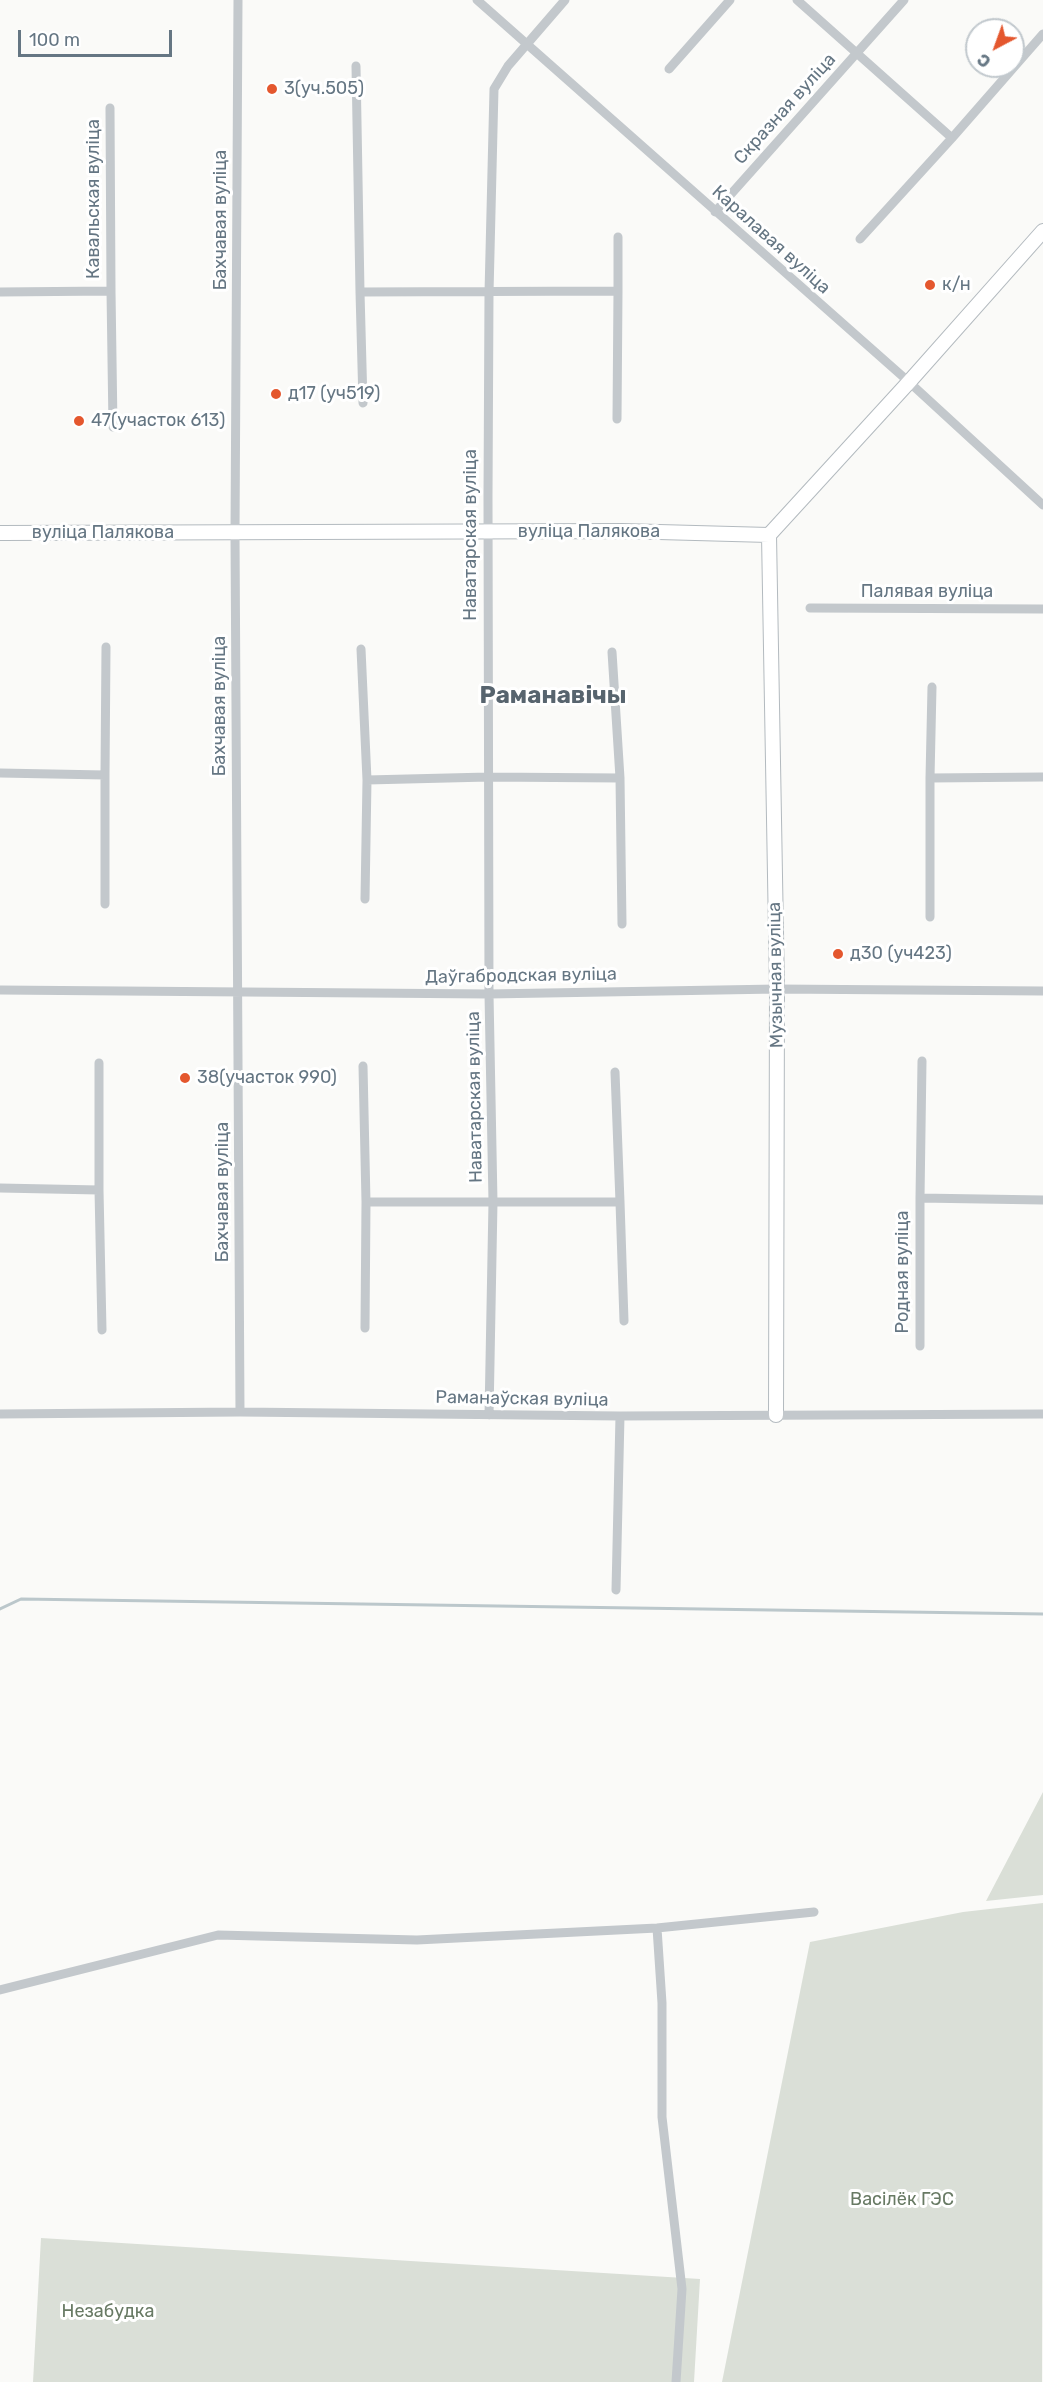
<!DOCTYPE html>
<meta charset="utf-8">
<style>
body{margin:0}
#map{position:relative;width:1043px;height:2382px;overflow:hidden;background:#fafaf8;font-family:Rubik,sans-serif}
canvas{display:block}
.north{position:absolute;left:965px;top:18px;width:60px;height:60px;box-sizing:border-box;background:#fff;border:2px solid #c1c8cd;border-radius:50%;rotate:221deg;font-size:16px;font-weight:700;line-height:24px;text-align:center;color:#657683}
.north::after{content:'';display:block;margin:auto;width:21px;height:27px;background:#e4572e;clip-path:polygon(50% 0,100% 100%,50% 72%,0 100%)}
.scale{position:absolute;left:18px;top:30px;width:154px;height:27px;box-sizing:border-box;border:3px solid #657683;border-top:0;padding-left:8px;font-size:18px;line-height:21px;white-space:nowrap;color:#657683;-webkit-text-stroke:4px #fff;paint-order:stroke}
</style>
<div id="map">
<canvas width="1043" height="2382"></canvas>
<div class="north">С</div>
<div class="scale">100 m</div>
</div>
<script>
const c = document.querySelector('canvas').getContext('2d');
c.lineJoin = 'round';
function fill(path, color) { c.fillStyle = color; c.fill(path, 'evenodd'); }
const toPath = rows => new Path2D(rows.map(r => 'M' + r).join(''));
function trace(path, color, width, dash) { c.strokeStyle = color; c.lineWidth = width; c.lineCap = dash ? 'butt' : 'round'; c.setLineDash(dash || []); c.stroke(path); }
function drawText(font, color, halo, rows, align = 'center') {
  c.font = font + ' Rubik,sans-serif'; c.lineWidth = 6; c.setLineDash([]); c.textBaseline = 'middle'; c.strokeStyle = halo; c.fillStyle = color; for (const [text, x, y, turn = 0] of rows) {
    c.save(); c.translate(x, y); c.rotate((+turn || 0) * Math.PI / 180); c.textAlign = isNaN(turn) ? turn : align; if (halo) c.strokeText(text, 0, 0); c.fillText(text, 0, 0); c.restore();
  }
}
fill(toPath([
 [1043,1792,1043,1895,986,1901],
 [1043,1903,1042,2382,722,2382,810,1942,963,1912],
 [41,2238,700,2279,694,2382,33,2382]
]), '#dadfd7');
trace(toPath([
 [0,1609,21,1599,1043,1614]
]), '#bbc7cb', 3);
const secondary = toPath([
 [0,533,622,531,769,535,909,382,1043,231],
 [769,535,777,989,776,1415]
]);
trace(secondary, '#b3babf', 16);
trace(toPath([
 [238,0,235,533,240,1412],
 [477,0,909,382,1043,505],
 [797,0,952,138,860,239],
 [356,66,360,292],
 [669,69,730,0],
 [110,108,111,291],
 [952,138,1043,34],
 [715,212,904,0],
 [618,237,618,291],
 [0,292,111,291,113,427],
 [363,403,360,292,618,291,617,419],
 [810,608,1043,609],
 [361,649,367,780],
 [612,652,620,778],
 [0,773,105,775,105,904],
 [105,775,106,647],
 [930,778,932,687],
 [365,899,367,780,488,777,620,778,622,924],
 [930,917,930,778,1043,777],
 [0,990,489,994,777,989,1043,991],
 [363,1066,366,1202],
 [615,1072,620,1202],
 [0,1188,99,1190,102,1330],
 [99,1190,99,1063],
 [920,1198,922,1061],
 [365,1328,366,1202,620,1202,624,1321],
 [920,1346,920,1198,1043,1200],
 [0,1414,240,1412,620,1416,1043,1414],
 [489,1415,493,1202,489,994,488,496,489,293,494,89,508,66,565,0],
 [616,1590,620,1416],
 [657,1928,662,2003,662,2117,682,2289,676,2382],
 [0,1990,218,1935,417,1940,657,1928,814,1912]
]), '#c3c8cc', 9);
trace(secondary, '#fff', 14);
for (const [x, y, r, color] of [
 [272,89,6,"#e4572e"],
 [930,285,6,"#e4572e"],
 [276,394,6,"#e4572e"],
 [79,421,6,"#e4572e"],
 [838,954,6,"#e4572e"],
 [185,1078,6,"#e4572e"]
]) { const dot = new Path2D(); dot.arc(x, y, r, 0, 2 * Math.PI); c.fillStyle = color; c.fill(dot); trace(dot, '#fff', 2); }
drawText('18px', '#657683', '#fff', [
 ["3(уч.505)",284,89],
 ["к/н",942,285],
 ["д17 (уч519)",288,394],
 ["47(участок 613)",91,421],
 ["д30 (уч423)",850,954],
 ["38(участок 990)",197,1078]
], 'left');
drawText('18px', '#657683', '#fff', [
 ["Скразная вуліца",785,109,-48],
 ["Кавальская вуліца",94,199,-90],
 ["Бахчавая вуліца",221,220,-90],
 ["Каралавая вуліца",771,240,42],
 ["вуліца Палякова",589,532],
 ["вуліца Палякова",103,533],
 ["Наватарская вуліца",471,535,-90],
 ["Палявая вуліца",927,592],
 ["Бахчавая вуліца",220,706,-90],
 ["Музычная вуліца",776,975,-91],
 ["Даўгабродская вуліца",521,976,-1],
 ["Наватарская вуліца",475,1097,-91],
 ["Бахчавая вуліца",223,1192,-90],
 ["Родная вуліца",903,1272,-90],
 ["Раманаўская вуліца",522,1399,1]
]);
drawText('18px', '#687a64', '#fff', [
 ["Васілёк ГЭС",902,2200],
 ["Незабудка",108,2312]
]);
drawText('bold 24px', '#57646e', '#fff', [
 ["Раманавічы",553,696]
]);
</script>
